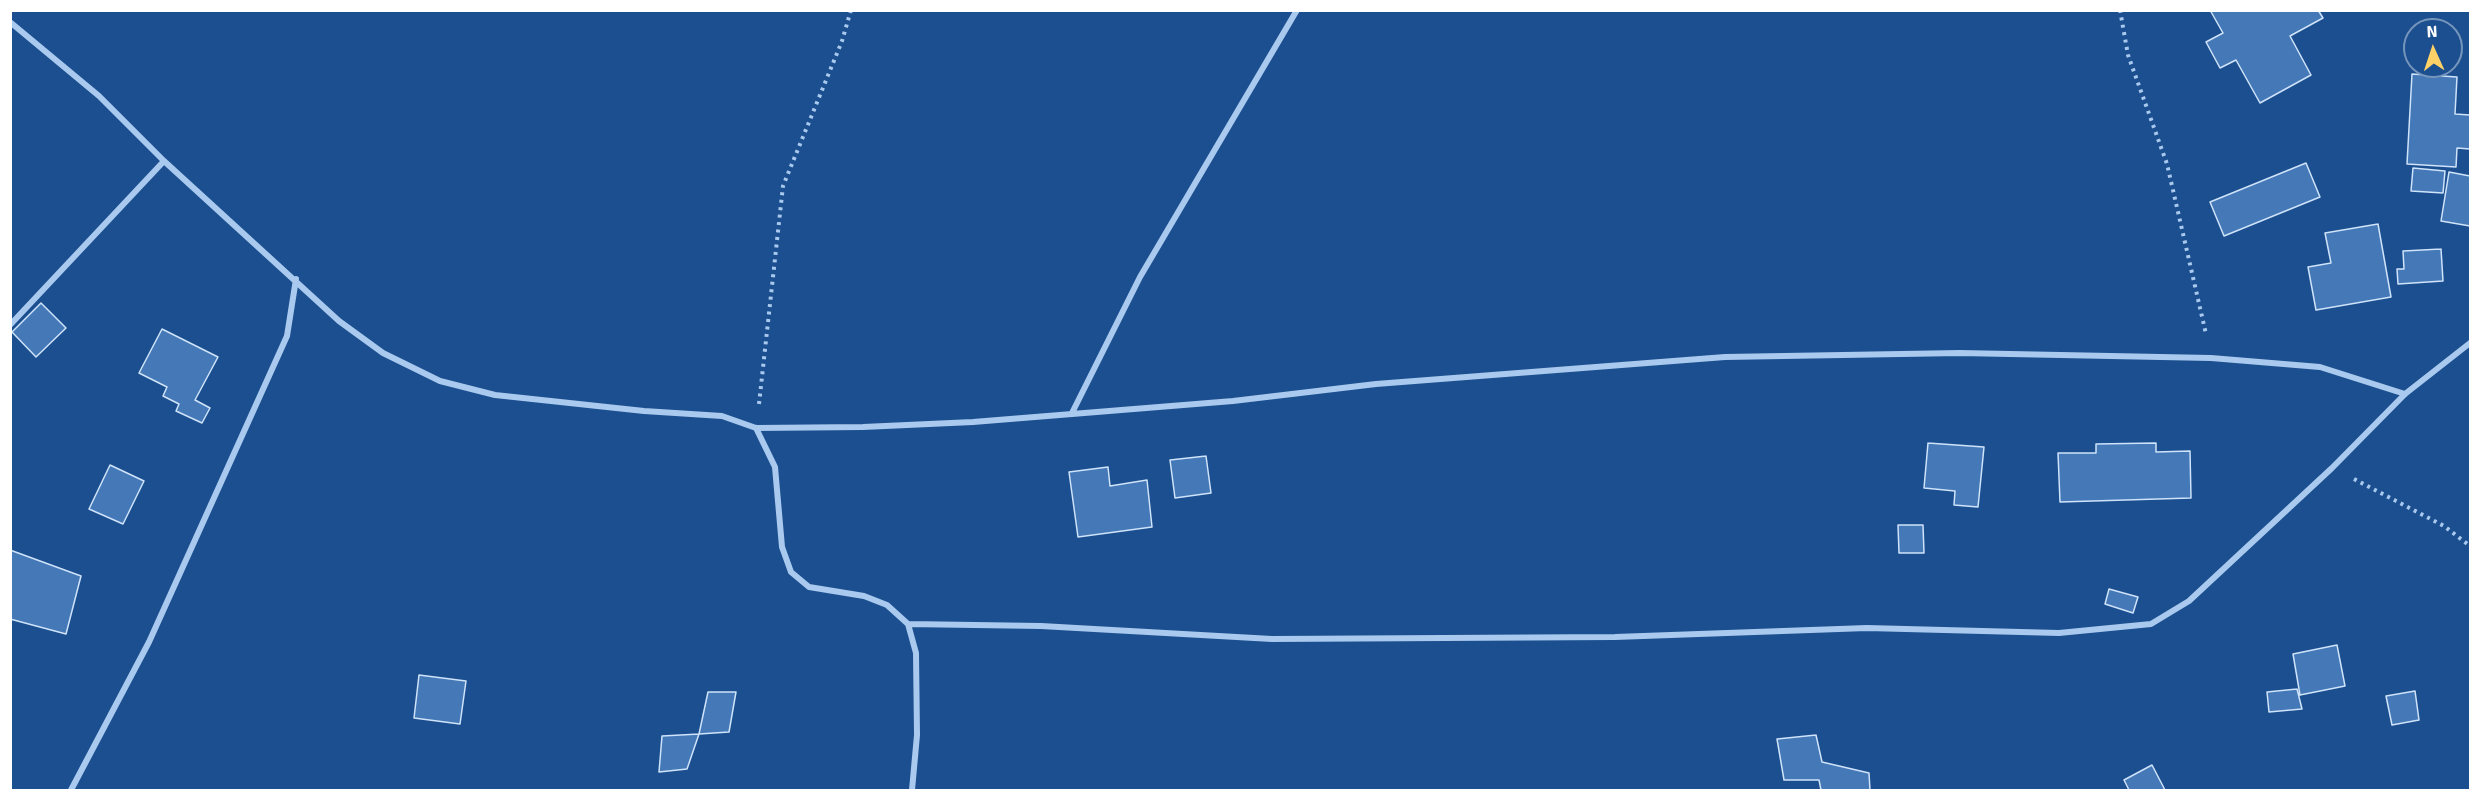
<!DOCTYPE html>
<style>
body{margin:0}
#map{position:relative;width:2481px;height:801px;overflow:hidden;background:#1b4f8f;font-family:Signika,sans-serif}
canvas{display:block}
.frame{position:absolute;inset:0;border:12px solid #fff;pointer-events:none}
.north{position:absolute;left:2403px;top:18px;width:60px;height:60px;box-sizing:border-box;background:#1b4f8f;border:2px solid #7695bc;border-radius:50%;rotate:357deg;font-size:16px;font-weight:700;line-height:24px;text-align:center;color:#fff}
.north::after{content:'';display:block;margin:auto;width:21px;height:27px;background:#ffd166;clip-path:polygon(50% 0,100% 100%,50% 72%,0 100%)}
</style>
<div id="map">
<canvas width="2481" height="801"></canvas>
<div class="frame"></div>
<div class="north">N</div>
</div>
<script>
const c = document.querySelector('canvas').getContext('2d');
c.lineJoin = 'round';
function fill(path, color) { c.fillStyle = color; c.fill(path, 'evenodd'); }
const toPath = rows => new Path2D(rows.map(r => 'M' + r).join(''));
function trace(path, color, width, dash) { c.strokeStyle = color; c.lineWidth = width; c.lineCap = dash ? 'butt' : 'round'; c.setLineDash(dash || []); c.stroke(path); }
const building = toPath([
 [2210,10,2318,10,2323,18,2290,36,2311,75,2260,103,2236,60,2220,68,2206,42,2223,33,2210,10],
 [2412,74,2457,77,2455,114,2470,115,2470,149,2457,148,2456,167,2407,164,2412,74],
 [2306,163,2320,197,2224,236,2210,202,2306,163],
 [2413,168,2445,171,2443,193,2411,191,2413,168],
 [2449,172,2470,176,2470,226,2441,221,2449,172],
 [2378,224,2391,297,2316,310,2308,267,2331,263,2325,233,2378,224],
 [2441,249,2443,281,2398,284,2397,269,2404,269,2403,251,2441,249],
 [41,303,66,328,36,357,12,332,41,303],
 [162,329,218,357,195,400,210,408,202,423,176,411,179,404,163,396,167,387,139,373,162,329],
 [1928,443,1984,447,1978,507,1954,505,1955,491,1924,488,1928,443],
 [2156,443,2156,452,2190,451,2191,498,2060,502,2058,453,2096,453,2096,444,2156,443],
 [1206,456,1211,493,1175,498,1170,460,1206,456],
 [110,465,144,481,123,524,89,509,110,465],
 [1108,467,1110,486,1147,480,1152,527,1078,537,1069,472,1108,467],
 [1898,525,1923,525,1924,553,1899,553,1898,525],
 [10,550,81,576,66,634,10,619,10,550],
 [2109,589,2138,597,2133,613,2105,604,2109,589],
 [2337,645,2345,686,2300,695,2293,654,2337,645],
 [419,675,466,681,460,724,414,718,419,675],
 [2297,689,2302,709,2269,712,2267,692,2297,689],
 [2415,691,2419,720,2392,725,2386,696,2415,691],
 [708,692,736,692,729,732,699,734,708,692],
 [699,734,687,769,659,772,662,736,699,734],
 [1816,735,1822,762,1869,773,1870,790,1821,790,1819,780,1784,780,1777,739,1816,735],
 [2152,765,2165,790,2129,790,2124,780,2152,765]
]);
fill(building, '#4478b7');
trace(building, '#cfe3fa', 1.5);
trace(toPath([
 [2120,10,2128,55,2167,164,2206,334],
 [759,404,783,186,842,41,851,10],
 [2354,479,2444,526,2470,546]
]), '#a9c9ee', 4, [3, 4.5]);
trace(toPath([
 [10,22,99,96,164,161,339,321,383,353,440,381,495,395,644,411,722,416,756,428,863,427,973,422,1233,401,1376,384,1725,357,1960,353,2211,358,2320,367,2405,394],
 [10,325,164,161],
 [1072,413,1140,277,1297,10],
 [756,428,775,467,782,547,791,572,809,587,864,596,887,605,908,624,916,653,917,735,912,790],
 [908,624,1041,626,1272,639,1615,637,1867,628,2059,633,2151,624,2189,601,2332,468,2405,394,2470,343],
 [71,790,149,642,287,336,296,279]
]), '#a9c9ee', 6);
</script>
